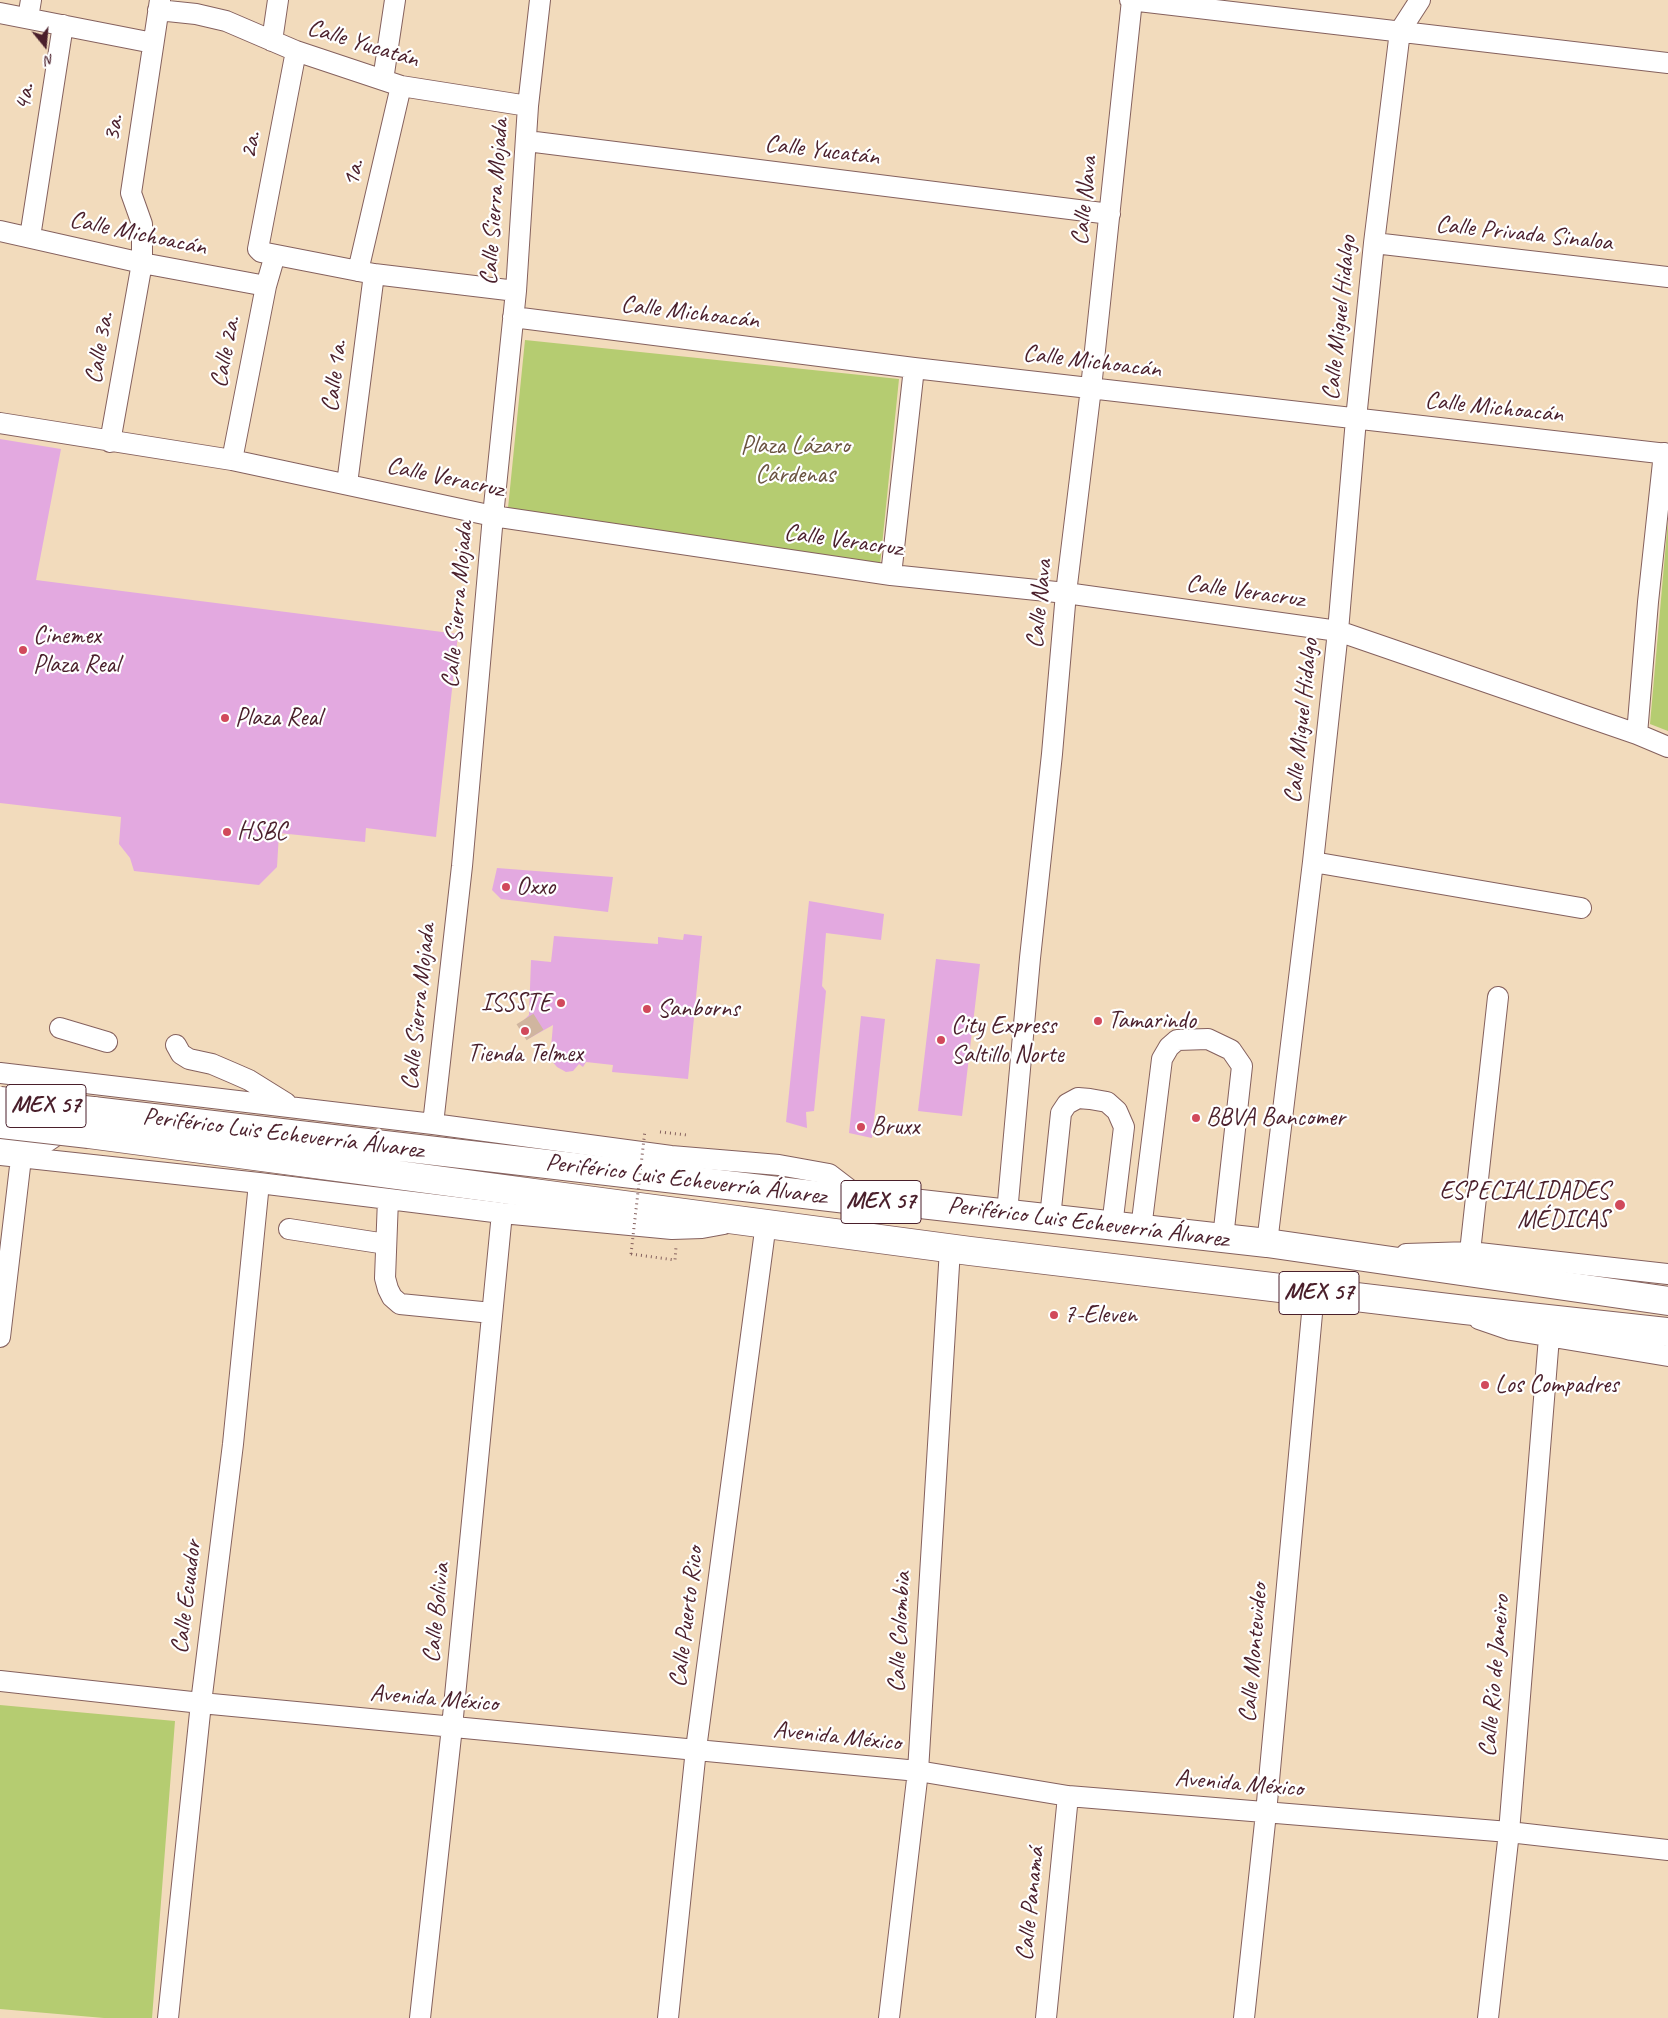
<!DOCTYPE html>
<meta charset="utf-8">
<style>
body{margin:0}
#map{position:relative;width:1668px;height:2018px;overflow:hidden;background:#f2dbbc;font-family:Caveat,sans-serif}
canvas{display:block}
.north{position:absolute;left:20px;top:20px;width:50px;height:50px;-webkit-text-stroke:4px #fff;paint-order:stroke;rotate:163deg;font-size:14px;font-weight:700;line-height:20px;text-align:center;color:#4a1f2b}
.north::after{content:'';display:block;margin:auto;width:18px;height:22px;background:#4a1f2b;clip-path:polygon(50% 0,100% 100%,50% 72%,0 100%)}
</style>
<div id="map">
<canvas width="1668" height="2018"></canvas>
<div class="north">N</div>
</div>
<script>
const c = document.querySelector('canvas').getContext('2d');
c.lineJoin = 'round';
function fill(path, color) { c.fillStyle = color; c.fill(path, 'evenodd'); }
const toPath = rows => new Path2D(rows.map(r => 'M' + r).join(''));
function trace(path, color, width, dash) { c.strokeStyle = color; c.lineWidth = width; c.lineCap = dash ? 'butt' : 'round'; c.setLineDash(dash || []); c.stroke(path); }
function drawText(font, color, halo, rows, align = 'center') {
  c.font = font + ' Caveat,sans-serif'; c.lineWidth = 4.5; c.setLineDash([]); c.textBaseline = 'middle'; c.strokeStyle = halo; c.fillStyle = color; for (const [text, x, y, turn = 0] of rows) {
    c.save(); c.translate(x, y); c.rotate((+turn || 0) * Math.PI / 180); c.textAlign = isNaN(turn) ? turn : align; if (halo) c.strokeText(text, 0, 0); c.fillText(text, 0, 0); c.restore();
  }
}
fill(toPath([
 [525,340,899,379,880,565,507,518],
 [1668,520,1668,731,1650,724],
 [0,1705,175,1721,152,2018,104,2018,0,2009]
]), '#b5cc71');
fill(toPath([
 [0,439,61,449,36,580,458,634,436,837,366,828,365,842,279,833,277,867,259,885,134,871,130,858,119,844,121,817,0,803],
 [497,868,613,877,608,912,501,899,492,890],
 [809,901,884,914,881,940,826,933,822,986,826,991,814,1111,806,1112,807,1128,786,1122],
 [684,934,702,936,688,1079,612,1072,613,1065,586,1062,583,1067,579,1064,573,1071,566,1072,557,1067,550,1059,553,1025,530,1038,521,1023,529,1015,531,960,551,962,554,936,658,944,658,937,683,940],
 [936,959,980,964,962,1116,918,1111],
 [861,1016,885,1019,872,1138,849,1133]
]), '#e3a9e0');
trace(toPath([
 [525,1019,535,1035]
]), '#d0b59f', 20, [20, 10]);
const minor = toPath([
 [1130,0,1668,63],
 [158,10,196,14,226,21,296,51,401,86,528,106],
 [0,13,153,43],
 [28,18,31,0],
 [272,41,278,0],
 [296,51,258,249,261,252,374,274,516,291],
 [383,80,395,0],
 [527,141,1110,214],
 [0,231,142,263,266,286],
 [30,237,63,25],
 [1374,243,1668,277],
 [358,271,401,86],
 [513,317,914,368,1668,454],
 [0,423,232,460,493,516,891,575,1066,593,1338,631,1637,734,1668,747],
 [110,442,142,263,142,224,131,193,160,0],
 [232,460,266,286,275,255],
 [347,484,374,274],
 [891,575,914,368],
 [1637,734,1648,602,1664,453],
 [1313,862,1581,908],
 [60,1028,107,1042],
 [176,1045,181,1054,189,1059,212,1064,233,1073,249,1080,286,1103],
 [0,1073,433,1124,671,1156,779,1165,829,1174,863,1200],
 [433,1124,462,866,493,516,516,291,528,106,540,0],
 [0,1141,33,1144,48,1141,64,1130],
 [0,1155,259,1183,502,1213,672,1229,702,1228,724,1224],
 [388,1199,385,1278,388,1289,392,1297,400,1304,492,1313],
 [1007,1213,1030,958,1052,754,1066,593,1091,388,1132,0],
 [1050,1218,1061,1113,1067,1104,1078,1098,1090,1099,1107,1102,1117,1111,1124,1127,1112,1226],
 [289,1229,386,1244],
 [1141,1229,1162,1059,1169,1047,1177,1040,1208,1039,1231,1050,1242,1066,1223,1238],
 [1267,1243,1313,862,1338,631,1356,419,1374,243,1400,31,1420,0],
 [1470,1252,1498,997],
 [1406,1254,1470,1252,1668,1274],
 [1479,1319,1511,1330,1668,1356],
 [0,1337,21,1158],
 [0,1681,201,1703,918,1771,1068,1796,1509,1832,1668,1850],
 [168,2018,201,1703,233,1444,259,1183],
 [420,2018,452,1727,502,1213],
 [668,2018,696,1749,766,1223],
 [889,2018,918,1771,950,1249],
 [1046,2018,1068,1796],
 [1244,2018,1266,1813,1314,1292],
 [1488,2018,1509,1832,1549,1337]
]);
const highway = toPath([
 [93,1111,864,1201,890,1203,903,1202,1267,1243,1668,1301],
 [89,1134,970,1251,1465,1310,1668,1332]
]);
trace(minor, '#85615e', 22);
trace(highway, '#85615e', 30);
trace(toPath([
 [660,1132,687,1135],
 [631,1254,675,1260,676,1247]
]), '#85615e', 3, [1, 4]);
trace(minor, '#fff', 20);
trace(highway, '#fff', 28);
const highwayBridge = toPath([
 [0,1101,93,1111],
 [0,1124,89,1134]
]);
trace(highwayBridge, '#85615e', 30, []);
trace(toPath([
 [631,1254,645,1130]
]), '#85615e', 3, [1, 4]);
trace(highwayBridge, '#fff', 28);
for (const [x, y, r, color] of [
 [23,650,5,"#d1495b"],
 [225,718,5,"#d1495b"],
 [227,832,5,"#d1495b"],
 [506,887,5,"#d1495b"],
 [561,1003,5,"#d1495b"],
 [647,1009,5,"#d1495b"],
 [1098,1021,5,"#d1495b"],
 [525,1031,5,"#d1495b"],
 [941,1040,5,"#d1495b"],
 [1196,1118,5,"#d1495b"],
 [861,1127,5,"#d1495b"],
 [1620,1205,6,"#d1495b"],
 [1054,1315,5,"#d1495b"],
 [1485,1385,5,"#d1495b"]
]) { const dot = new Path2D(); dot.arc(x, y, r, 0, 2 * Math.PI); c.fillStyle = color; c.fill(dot); trace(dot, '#fff', 2); }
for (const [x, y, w] of [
 [46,1106,80],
 [881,1202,80],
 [1319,1293,80]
]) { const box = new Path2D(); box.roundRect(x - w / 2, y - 21.5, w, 43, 4); c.fillStyle = '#fff'; c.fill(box); trace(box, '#4a1f2b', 1); }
drawText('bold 24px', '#4a1f2b', null, [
 ["MEX 57",46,1106],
 ["MEX 57",881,1202],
 ["MEX 57",1319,1293]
]);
drawText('25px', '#4a1f2b', '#fff', [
 ["Calle Yucatán",363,44,17],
 ["4a.",25,97,-81],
 ["3a.",114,128,-82],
 ["2a.",251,145,-79],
 ["Calle Yucatán",822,151,7],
 ["1a.",354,173,-77],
 ["Calle Nava",1085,201,-84],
 ["Calle Sierra Mojada",495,202,-86],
 ["Calle Michoacán",138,234,12],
 ["Calle Privada Sinaloa",1524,234,6],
 ["Calle Michoacán",690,313,7],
 ["Calle Miguel Hidalgo",1340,318,-84],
 ["Calle 3a.",100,348,-80],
 ["Calle 2a.",226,352,-79],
 ["Calle Michoacán",1092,362,7],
 ["Calle 1a.",335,376,-83],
 ["Calle Michoacán",1494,408,6],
 ["Calle Veracruz",445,478,12],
 ["Calle Veracruz",843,541,8],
 ["Calle Veracruz",1245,592,8],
 ["Calle Nava",1040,604,-84],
 ["Calle Sierra Mojada",458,605,-85],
 ["Calle Miguel Hidalgo",1302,721,-84],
 ["Calle Sierra Mojada",419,1007,-84],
 ["Periférico Luis Echeverría Álvarez",283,1134,7],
 ["Periférico Luis Echeverría Álvarez",686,1180,7],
 ["Periférico Luis Echeverría Álvarez",1088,1223,7],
 ["Calle Ecuador",187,1597,-83],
 ["Calle Bolivia",437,1613,-84],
 ["Calle Puerto Rico",687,1617,-83],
 ["Calle Colombia",900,1632,-87],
 ["Calle Montevideo",1254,1653,-85],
 ["Calle Río de Janeiro",1495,1676,-85],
 ["Avenida México",434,1699,5],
 ["Avenida México",837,1737,6],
 ["Avenida México",1239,1784,5],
 ["Calle Panamá",1031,1904,-84]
]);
drawText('25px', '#6a5340', '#fff', [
 ["Plaza Lázaro",795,446],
 ["Cárdenas",795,475]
]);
drawText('25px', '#4a1f2b', '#fff', [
 ["Cinemex",33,636],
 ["Plaza Real",33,665],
 ["Plaza Real",235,718],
 ["HSBC",237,832],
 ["Oxxo",516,887],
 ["ISSSTE",551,1003,"right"],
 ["Sanborns",657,1009],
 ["Tamarindo",1108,1021],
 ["City Express",951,1026],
 ["Saltillo Norte",951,1055],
 ["Tienda Telmex",525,1054,"center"],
 ["BBVA Bancomer",1206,1118],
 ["Bruxx",871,1127],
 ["ESPECIALIDADES",1609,1191,"right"],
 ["MÉDICAS",1609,1220,"right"],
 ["7-Eleven",1064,1315],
 ["Los Compadres",1495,1385]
], 'left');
</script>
